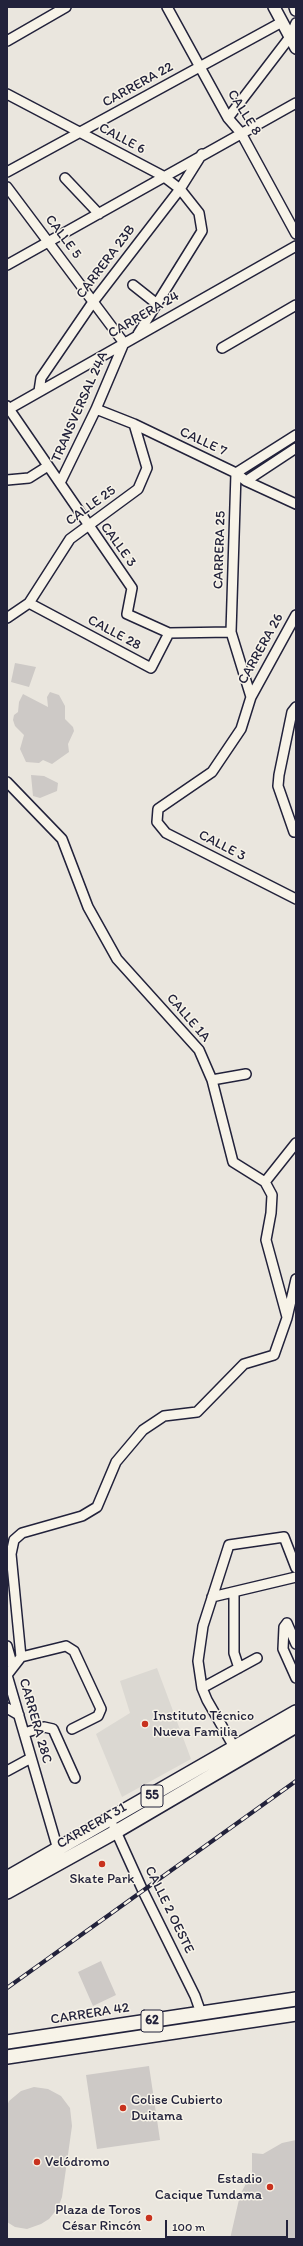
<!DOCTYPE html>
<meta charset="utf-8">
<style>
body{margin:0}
#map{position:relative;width:303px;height:2246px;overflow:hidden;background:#eae6de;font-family:Itim,sans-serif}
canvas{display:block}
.frame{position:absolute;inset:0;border:8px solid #22223b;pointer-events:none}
.scale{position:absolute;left:165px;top:2220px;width:123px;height:18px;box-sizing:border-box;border:2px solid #22223b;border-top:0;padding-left:5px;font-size:12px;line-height:14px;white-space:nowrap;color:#22223b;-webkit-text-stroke:3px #f7f3e8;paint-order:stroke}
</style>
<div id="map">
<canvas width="303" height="2246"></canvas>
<div class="frame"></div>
<div class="scale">100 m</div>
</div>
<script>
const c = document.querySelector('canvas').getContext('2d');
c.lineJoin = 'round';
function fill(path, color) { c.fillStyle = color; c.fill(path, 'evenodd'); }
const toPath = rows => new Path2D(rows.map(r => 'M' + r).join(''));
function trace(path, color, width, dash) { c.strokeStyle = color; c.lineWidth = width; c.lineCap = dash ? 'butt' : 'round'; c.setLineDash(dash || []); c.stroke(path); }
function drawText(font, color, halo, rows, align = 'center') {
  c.font = font + ' Itim,sans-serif'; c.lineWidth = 3; c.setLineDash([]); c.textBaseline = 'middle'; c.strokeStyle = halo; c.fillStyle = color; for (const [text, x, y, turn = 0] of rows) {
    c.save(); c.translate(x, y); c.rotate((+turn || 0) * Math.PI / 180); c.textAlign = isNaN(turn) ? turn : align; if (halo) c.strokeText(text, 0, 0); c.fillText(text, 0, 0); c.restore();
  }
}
fill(toPath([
 [157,1668,191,1759,122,1797,96,1734,130,1713,120,1681]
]), '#dbd8d2');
fill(toPath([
 [15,663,36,667,29,687,11,682],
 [50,692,59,695,65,706,65,719,73,727,74,731,68,744,69,752,52,764,43,760,39,763,26,762,20,749,24,735,15,726,13,720,14,715,18,712,19,702,23,694,48,707,47,697],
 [31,775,44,776,58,783,57,791,40,798,33,796],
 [101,1961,116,1995,93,2006,78,1972],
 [149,2066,160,2140,97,2149,86,2075],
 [34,2087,48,2089,61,2096,70,2108,72,2126,62,2197,58,2208,49,2219,41,2224,27,2229,15,2227,7,2222,7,2106,9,2101,21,2091],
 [296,2140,296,2239,230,2239,240,2195,252,2172,252,2153,263,2154,282,2143]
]), '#cdc9c6');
const minor = toPath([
 [167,7,228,118,241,133,296,234],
 [7,41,66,7],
 [7,94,163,176,180,189,199,213,202,231,138,334],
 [228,118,290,37,296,23],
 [7,172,282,22],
 [65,178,99,214],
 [7,187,124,343,96,409,60,483],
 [7,265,296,103],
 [133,285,157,304],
 [222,348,296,305],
 [39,391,41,378,93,302,180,189,202,154],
 [7,406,132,588,127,614,169,633,231,632],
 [96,409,134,424,236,473,246,481,296,504],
 [7,410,296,246],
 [236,473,231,632,251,697],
 [236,473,296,435],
 [7,480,29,478,48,466],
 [246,481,296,448],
 [29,603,151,668,169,633],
 [296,615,251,697,241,729,212,772,158,809,157,822,166,833,296,899],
 [7,618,29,603,70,539,138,489,147,468,134,424],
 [7,782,62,839,88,907,117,959,199,1050,212,1080,233,1162,265,1182,272,1195,271,1213,266,1240,287,1317],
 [294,832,278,786,279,775,292,712,296,707],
 [212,1080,246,1074],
 [265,1182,296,1143],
 [234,1592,234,1653,239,1668],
 [212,1597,296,1577],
 [296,1644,287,1623,284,1627,283,1649,296,1678],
 [7,1646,13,1667],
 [21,1657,66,1646,74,1651,101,1709,98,1716,72,1729],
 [202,1688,257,1658],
 [7,1708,19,1715],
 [24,1733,44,1727,53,1729,75,1778],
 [234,1747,207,1700,202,1688,198,1661,203,1626,229,1545,284,1537,296,1568],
 [7,1771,31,1758],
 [114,1827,143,1891,195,1996,201,2013],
 [59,1853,7,1675,21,1657,11,1554,14,1540,22,1533,82,1516,97,1507,116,1462,143,1430,164,1416,197,1412,244,1364,274,1355,287,1318,296,1279]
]);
const major = toPath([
 [274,7,296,48],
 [295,7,296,10]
]);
const highway = toPath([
 [7,1878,296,1712],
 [7,1892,117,1831,296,1726],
 [7,2042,296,1999],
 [7,2057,296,2014]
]);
trace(minor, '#22223b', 12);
trace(major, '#22223b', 14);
trace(highway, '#22223b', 16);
trace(minor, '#f7f3e8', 9);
trace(major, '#f7f3e8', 11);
trace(highway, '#f7f3e8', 13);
const rail = toPath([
 [7,1988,296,1781]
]);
trace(rail, '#22223b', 4);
trace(rail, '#f7f3e8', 2.5, [8]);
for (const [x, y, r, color] of [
 [145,1724,4,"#c8321e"],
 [102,1864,4,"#c8321e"],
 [123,2108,4,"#c8321e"],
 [37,2162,4,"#c8321e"],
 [270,2187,4,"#c8321e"],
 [149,2218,4,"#c8321e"]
]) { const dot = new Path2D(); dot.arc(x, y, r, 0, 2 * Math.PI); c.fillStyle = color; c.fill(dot); trace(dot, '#f7f3e8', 1.5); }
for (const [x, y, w] of [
 [152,1796,22],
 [152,2021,22]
]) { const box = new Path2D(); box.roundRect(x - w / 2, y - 11, w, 22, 3); c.fillStyle = '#f7f3e8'; c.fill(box); trace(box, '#22223b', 1); }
drawText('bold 13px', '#22223b', null, [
 ["55",152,1796],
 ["62",152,2021]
]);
drawText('14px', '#22223b', '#f7f3e8', [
 ["CARRERA 22",138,85,-29],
 ["CALLE 8",244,113,58],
 ["CALLE 6",122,139,28],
 ["CALLE 5",63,237,53],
 ["CARRERA 23B",106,262,-53],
 ["CARRERA 24",144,315,-30],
 ["TRANSVERSAL 24A",80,407,-66],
 ["CALLE 7",203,442,25],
 ["CALLE 25",91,506,-36],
 ["CALLE 3",118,545,54],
 ["CARRERA 25",220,550,-88],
 ["CALLE 28",114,633,28],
 ["CARRERA 26",261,649,-61],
 ["CALLE 3",222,846,27],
 ["CALLE 1A",188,1018,49],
 ["CARRERA 28C",35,1721,74],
 ["CARRERA 31",92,1826,-30],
 ["CALLE 2 OESTE",169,1910,64],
 ["CARRERA 42",90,2014,-9]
]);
drawText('14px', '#22223b', '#f7f3e8', [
 ["Instituto Técnico",153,1716],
 ["Nueva Familia",153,1732],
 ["Skate Park",102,1879,"center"],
 ["Colise Cubierto",131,2100],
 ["Duitama",131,2116],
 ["Velódromo",45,2162],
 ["Estadio",262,2179,"right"],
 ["Cacique Tundama",262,2195,"right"],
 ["Plaza de Toros",141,2210,"right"],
 ["César Rincón",141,2226,"right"]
], 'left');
</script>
